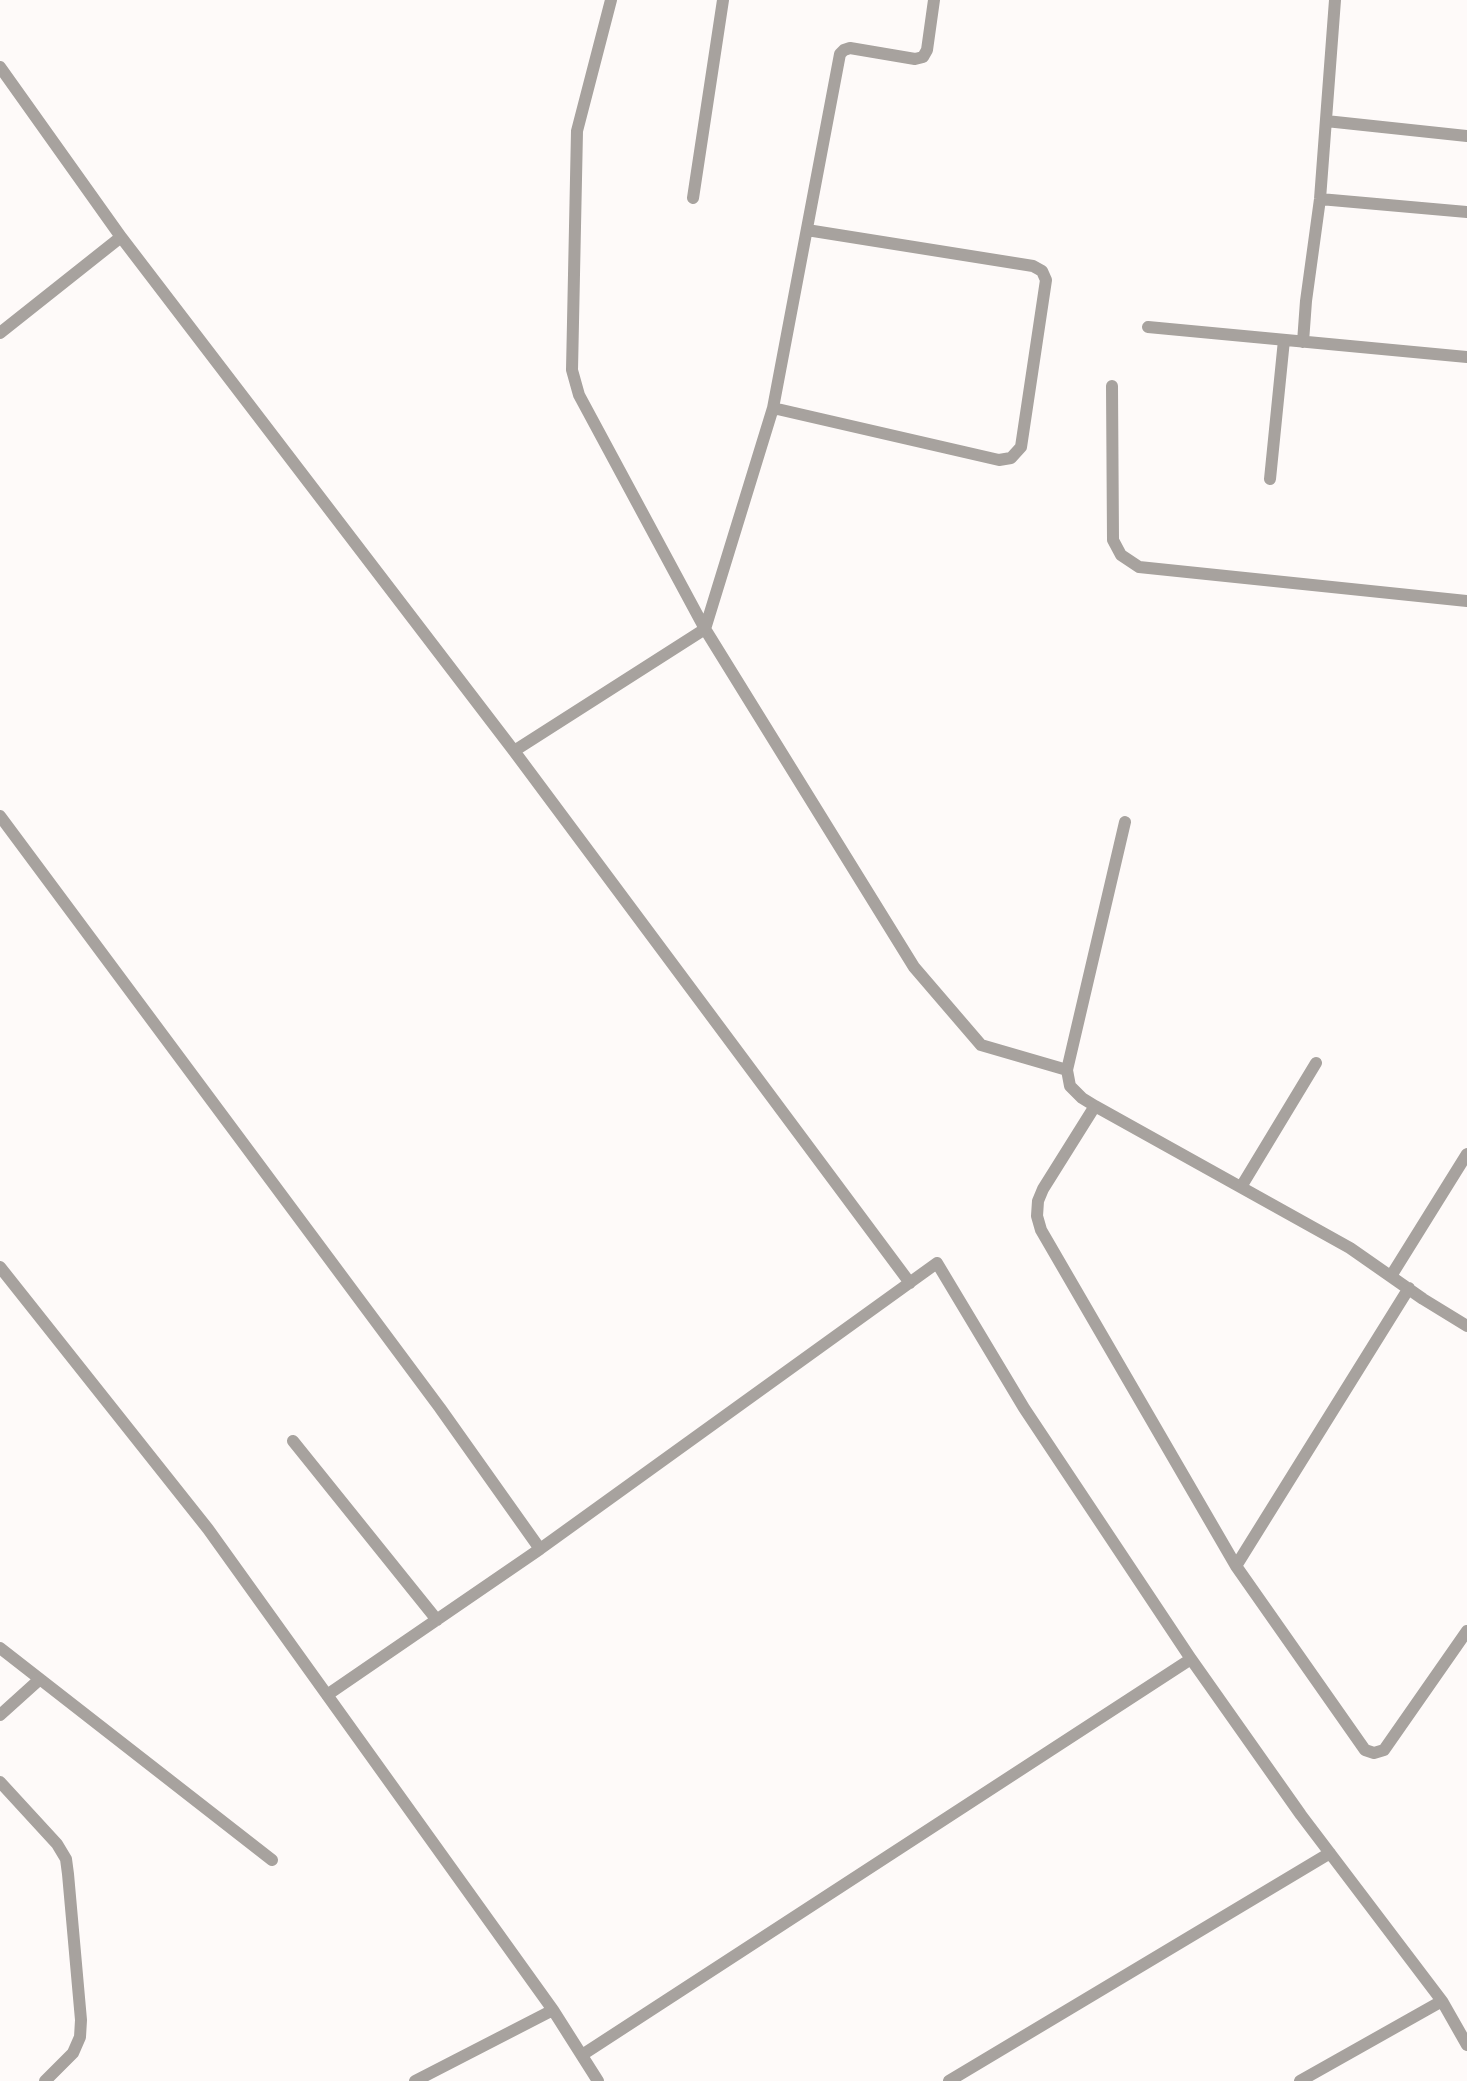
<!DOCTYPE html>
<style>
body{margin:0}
canvas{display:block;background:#fefaf9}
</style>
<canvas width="1467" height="2081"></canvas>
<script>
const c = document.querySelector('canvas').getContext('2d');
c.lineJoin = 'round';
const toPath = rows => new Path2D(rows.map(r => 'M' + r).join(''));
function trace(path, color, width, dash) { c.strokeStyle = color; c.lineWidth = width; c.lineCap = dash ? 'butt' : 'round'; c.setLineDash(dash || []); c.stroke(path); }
trace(toPath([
 [0,1648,272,1860],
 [0,1715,40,1679],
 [0,1782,57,1844,66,1859,68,1874,81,2020,80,2037,73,2053,45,2081]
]), '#a7a29e', 12);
trace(toPath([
 [611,0,577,131,572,370,579,395,705,629,914,967,981,1045,1067,1070],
 [0,67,121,237,0,333],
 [1326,121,1467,136],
 [693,198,723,0],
 [1320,199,1467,212],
 [121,237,514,751,910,1283],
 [1148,327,1467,357],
 [1303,342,1306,301,1320,199,1335,0],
 [1112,386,1113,540,1121,555,1139,567,1467,601],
 [773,408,999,460,1011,458,1021,447,1046,280,1042,271,1033,266,807,230],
 [1270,479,1284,340],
 [514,751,705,629,773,408,840,54,844,50,850,48,915,59,923,57,927,50,934,0],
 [0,816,440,1408,540,1549],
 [1125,822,1067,1070,1070,1086,1082,1098,1095,1106,1350,1248,1423,1299,1467,1326],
 [1095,1106,1043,1189,1038,1201,1037,1216,1041,1230,1236,1566,1365,1750,1374,1753,1384,1750,1467,1631],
 [1241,1187,1316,1063],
 [0,1267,208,1529,553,2010,598,2081],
 [1391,1276,1467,1154],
 [293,1441,437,1620],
 [1236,1566,1409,1288],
 [327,1695,540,1549,937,1263,1024,1408,1191,1659,1301,1815,1442,2001,1467,2045],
 [582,2055,1191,1659],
 [415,2081,553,2010],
 [949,2081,1330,1853],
 [1300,2081,1442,2001]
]), '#a7a29e', 12);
</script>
